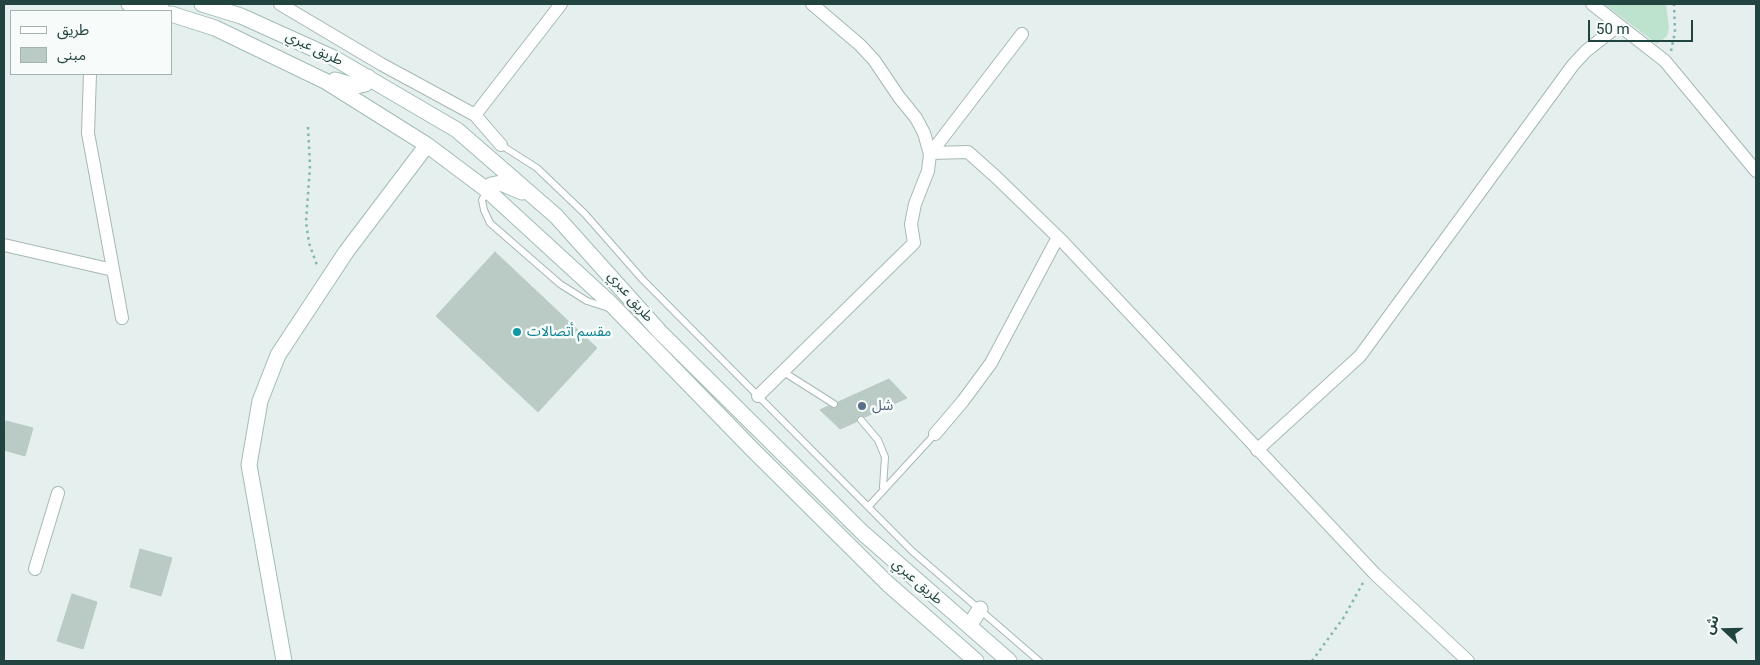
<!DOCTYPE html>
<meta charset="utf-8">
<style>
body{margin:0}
#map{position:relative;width:1760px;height:665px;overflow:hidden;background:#e5efed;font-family:Roboto,"Noto Sans Arabic",sans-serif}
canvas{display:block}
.frame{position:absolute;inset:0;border:5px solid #224440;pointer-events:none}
.legend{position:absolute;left:10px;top:10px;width:162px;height:65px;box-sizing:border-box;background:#f7fbfa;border:1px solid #a2b2b0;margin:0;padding:6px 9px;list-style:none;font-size:15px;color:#224440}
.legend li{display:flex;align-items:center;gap:10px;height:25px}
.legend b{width:25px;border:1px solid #a2b2b0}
.north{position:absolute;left:1700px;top:605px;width:50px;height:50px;-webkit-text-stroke:4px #f7fbfa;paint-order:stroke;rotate:291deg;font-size:14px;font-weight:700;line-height:20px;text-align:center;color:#224440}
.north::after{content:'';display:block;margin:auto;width:18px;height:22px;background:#224440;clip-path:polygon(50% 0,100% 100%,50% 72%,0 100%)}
.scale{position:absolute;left:1588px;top:20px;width:105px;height:22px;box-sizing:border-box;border:2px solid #224440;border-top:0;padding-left:6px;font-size:15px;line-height:18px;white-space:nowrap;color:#224440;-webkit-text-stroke:4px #f7fbfa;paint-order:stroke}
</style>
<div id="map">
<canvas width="1760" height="665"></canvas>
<div class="frame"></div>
<ul class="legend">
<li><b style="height:6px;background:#fff"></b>طريق</li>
<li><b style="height:14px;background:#bacbc6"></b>مبنى</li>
</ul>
<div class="north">ش</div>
<div class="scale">50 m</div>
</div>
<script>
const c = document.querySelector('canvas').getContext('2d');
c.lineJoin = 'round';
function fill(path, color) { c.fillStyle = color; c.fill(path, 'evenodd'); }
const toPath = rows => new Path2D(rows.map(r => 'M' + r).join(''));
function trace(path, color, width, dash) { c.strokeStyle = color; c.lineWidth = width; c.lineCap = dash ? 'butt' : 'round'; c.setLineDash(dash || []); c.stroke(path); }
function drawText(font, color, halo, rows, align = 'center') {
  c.font = font + ' Roboto,"Noto Sans Arabic",sans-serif'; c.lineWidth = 5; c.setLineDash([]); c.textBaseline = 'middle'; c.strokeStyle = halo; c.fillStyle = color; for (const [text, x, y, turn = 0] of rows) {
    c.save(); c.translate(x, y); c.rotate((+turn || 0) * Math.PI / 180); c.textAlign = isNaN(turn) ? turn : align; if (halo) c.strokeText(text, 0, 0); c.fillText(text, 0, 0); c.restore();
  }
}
fill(toPath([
 [1604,4,1666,4,1669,28,1667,36,1657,44]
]), '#bde2cd');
const building = toPath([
 [495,252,597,348,538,412,436,316,495,252],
 [889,379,907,398,865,417,860,415,856,422,840,429,820,410,828,406,836,409,838,402,889,379],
 [6,421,33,428,25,456,4,450,6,421],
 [140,549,172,558,161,596,130,587,140,549],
 [72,594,97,602,83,649,57,641,72,594]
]);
fill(building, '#bacbc6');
trace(building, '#b7cac5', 1);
const service = toPath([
 [501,145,537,168,585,214,643,280,912,551,1039,661],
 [487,191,482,200,484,210,490,223,560,284,587,301,609,308],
 [782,371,834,404],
 [861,420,878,440,885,457,883,487],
 [869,506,935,434]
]);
const minor = toPath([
 [280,4,381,64,475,115,501,145],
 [1592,4,1665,61,1756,171],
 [90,74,88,133,122,318],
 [475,115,561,4],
 [931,153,968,152,996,177,1063,242,1375,574,1468,661],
 [930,154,1022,34],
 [4,245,113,270],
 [758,396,914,243,911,224,915,204,928,171,930,154,924,133,916,118,899,97,874,60,860,45,812,4],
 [935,434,963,401,991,363,1058,237],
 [1257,450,1360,356,1573,65,1586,51,1619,25],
 [35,569,58,493]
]);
const secondary = toPath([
 [129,4,163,11],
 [202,4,241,16,334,58,457,130,556,216,660,332,863,533,1009,661],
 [171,14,215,28,325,81,427,145,487,190,608,301,751,448,888,584,976,661],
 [335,80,356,86,365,84,368,77],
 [487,190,491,185,501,183,522,192],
 [969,626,980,609],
 [284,661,249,465,260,401,278,355,346,252,427,145]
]);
trace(service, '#a7b8b6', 8);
trace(minor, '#a7b8b6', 14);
trace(secondary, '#a2bcb8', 17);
trace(toPath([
 [1671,51,1675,32,1674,4],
 [308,127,310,166,306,222,309,243,318,268],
 [1312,661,1344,617,1364,581]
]), '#83b6af', 2.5, [2.5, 4]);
trace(service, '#fff', 6);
trace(minor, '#fff', 12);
trace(secondary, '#fff', 15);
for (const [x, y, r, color] of [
 [517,332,5,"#0f9aa8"],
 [862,406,5,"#5c6f8a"]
]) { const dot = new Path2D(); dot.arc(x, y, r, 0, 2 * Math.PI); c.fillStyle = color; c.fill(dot); trace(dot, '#f7fbfa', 2); }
drawText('14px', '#224440', '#f7fbfa', [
 ["طريق عبري",314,49,26],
 ["طريق عبري",630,297,49],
 ["طريق عبري",917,582,41]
]);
drawText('14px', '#0d838f', '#f7fbfa', [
 ["مقسم أتصالات",527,332]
], 'left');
drawText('14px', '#4e5e75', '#f7fbfa', [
 ["شل",872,406]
], 'left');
</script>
